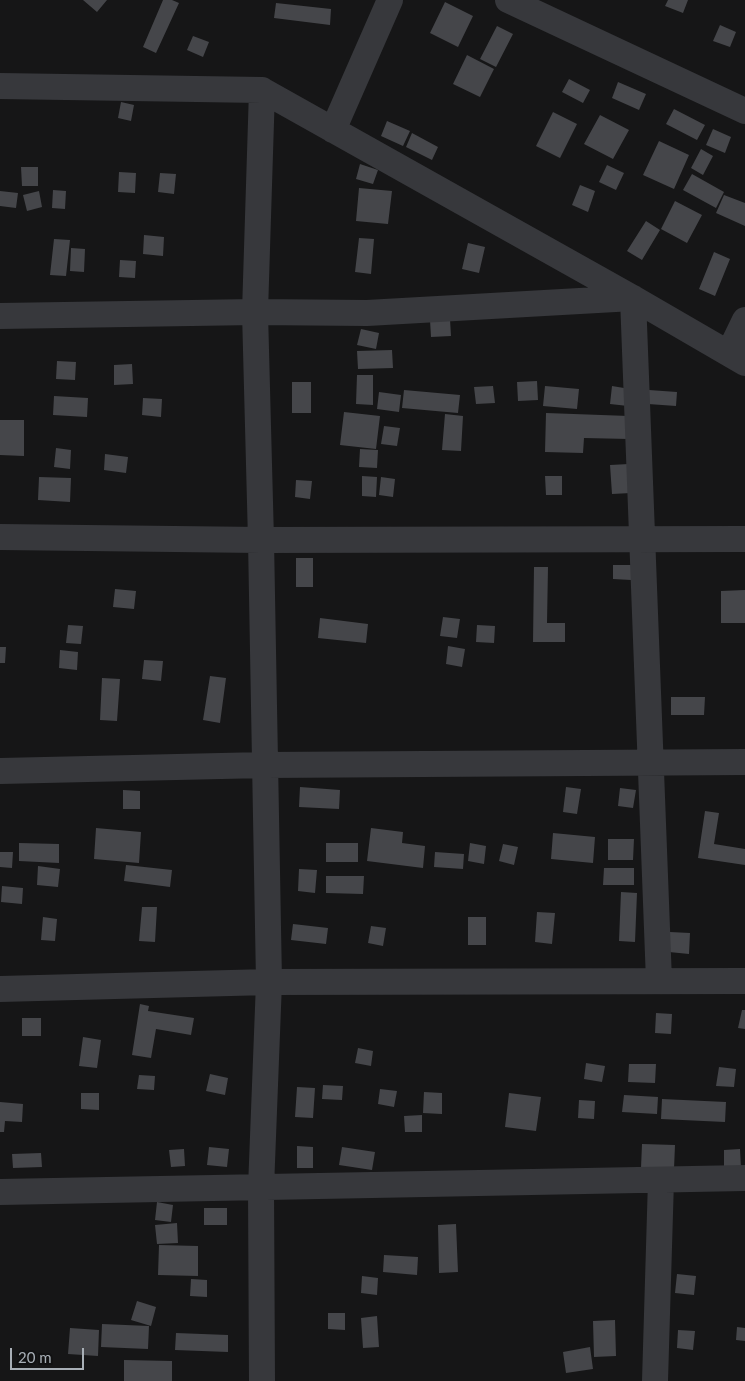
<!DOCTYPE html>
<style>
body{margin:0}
#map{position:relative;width:745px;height:1381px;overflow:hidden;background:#161617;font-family:Lato,sans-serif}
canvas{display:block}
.scale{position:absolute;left:10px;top:1348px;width:74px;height:22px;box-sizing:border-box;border:2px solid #a8afb6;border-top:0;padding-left:6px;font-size:15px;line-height:18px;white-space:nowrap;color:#a8afb6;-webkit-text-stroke:4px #111112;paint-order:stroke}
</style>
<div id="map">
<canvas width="745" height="1381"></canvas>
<div class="scale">20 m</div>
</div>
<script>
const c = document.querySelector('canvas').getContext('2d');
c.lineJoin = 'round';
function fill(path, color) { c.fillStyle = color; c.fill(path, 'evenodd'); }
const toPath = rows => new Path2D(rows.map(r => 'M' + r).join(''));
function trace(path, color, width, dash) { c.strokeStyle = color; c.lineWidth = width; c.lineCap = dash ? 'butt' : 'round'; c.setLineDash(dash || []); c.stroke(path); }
fill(toPath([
 [83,0,107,0,97,12],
 [163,0,172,0,179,3,156,53,143,47],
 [668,0,688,0,683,13,665,6],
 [445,2,473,16,458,47,430,33],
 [276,3,331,9,330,25,274,18],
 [720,25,736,32,730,47,713,41],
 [497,26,513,34,496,67,480,59],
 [193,36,209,42,203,57,187,50],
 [467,55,494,69,480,97,453,84],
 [569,79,590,90,583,103,562,92],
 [618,82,646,94,639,110,612,98],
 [121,102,134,105,131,121,118,118],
 [674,109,705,125,697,140,666,124],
 [553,112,577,124,560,158,536,146],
 [600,115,629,130,613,159,584,144],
 [387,121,410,131,403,146,381,136],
 [713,129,731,137,725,153,706,145],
 [412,133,438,147,432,160,406,147],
 [659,141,689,155,674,189,643,175],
 [701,149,713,156,703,175,691,168],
 [360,164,378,170,373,184,356,179],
 [607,165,624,173,616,190,599,182],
 [21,167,38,167,38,186,22,186],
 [119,172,136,173,135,193,118,192],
 [160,173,176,174,174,194,158,192],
 [692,174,724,192,716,208,683,190],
 [580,185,595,191,588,212,572,205],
 [359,188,392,191,388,224,356,221],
 [53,190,66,191,65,209,52,208],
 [0,191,18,193,16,208,0,206],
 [39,191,42,207,27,211,23,195],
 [724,195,745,203,745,226,716,213],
 [675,201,702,215,687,243,661,229],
 [646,221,660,230,642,260,627,251],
 [144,235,164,237,163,256,143,254],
 [359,238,374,239,371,274,355,272],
 [54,239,70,240,66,276,50,275],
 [468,243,485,247,479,273,462,269],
 [71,248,85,249,84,272,70,271],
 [714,252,730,259,715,296,699,289],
 [120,260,136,261,135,278,119,277],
 [450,319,451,336,431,337,430,320],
 [361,329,379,333,376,349,357,345],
 [392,350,393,368,358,369,357,351],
 [57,361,76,362,75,380,56,379],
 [132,364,133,384,114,385,114,365],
 [357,375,373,375,373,405,356,404],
 [537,381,538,400,518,401,517,382],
 [292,382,311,382,311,413,292,413],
 [493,386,495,403,476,404,474,387],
 [545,386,579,389,577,409,543,406],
 [612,386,630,389,628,406,610,404],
 [404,390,460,395,458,413,402,408],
 [649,390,677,392,676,406,648,404],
 [379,392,401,395,399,412,377,409],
 [54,396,88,398,87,417,53,415],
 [143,398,162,399,161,417,142,415],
 [344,412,380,416,376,449,340,445],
 [546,413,629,416,629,439,584,438,583,453,545,452],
 [445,414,463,416,461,451,442,450],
 [0,420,24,420,24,456,0,455],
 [384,426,400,428,397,446,381,444],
 [56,448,71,450,70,469,54,467],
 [360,449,378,450,377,468,359,467],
 [105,454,128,457,126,473,104,470],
 [629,464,631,493,612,494,610,465],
 [362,476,377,477,376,497,362,496],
 [545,476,562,476,562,495,546,495],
 [39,477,71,478,70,502,38,500],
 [381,477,395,479,393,497,379,495],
 [296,480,312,481,310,499,295,497],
 [296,558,313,558,313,587,296,587],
 [613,565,631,565,631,580,613,579],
 [534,567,548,567,547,623,565,623,565,642,533,642],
 [115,589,136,591,134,609,113,607],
 [745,590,745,623,721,623,721,591],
 [443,617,460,619,457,638,440,636],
 [320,618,368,624,366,643,318,638],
 [68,625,83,626,81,644,66,643],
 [477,625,495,626,494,643,476,642],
 [448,646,465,649,462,667,446,664],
 [0,647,6,647,5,663,0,663],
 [60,650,78,652,77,670,59,668],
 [144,660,163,661,161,681,142,679],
 [210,676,226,678,220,723,203,720],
 [102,678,120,679,117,721,100,720],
 [671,697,705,697,704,715,671,715],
 [300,787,340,790,339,809,299,807],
 [566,787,581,789,577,814,563,812],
 [620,788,636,790,633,808,618,806],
 [123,790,140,791,140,809,123,809],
 [705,811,719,813,714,844,745,849,745,865,698,858],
 [96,828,141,832,139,863,94,859],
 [371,828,403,832,402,843,425,846,423,868,367,861],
 [553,833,595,837,593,863,551,859],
 [608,839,634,839,633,860,608,860],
 [19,843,59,844,59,863,19,861],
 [326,843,358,843,358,862,326,862],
 [470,843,486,846,484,864,468,861],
 [503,844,518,847,514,865,499,861],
 [0,852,13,852,12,868,0,867],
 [435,852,464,854,463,869,434,867],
 [126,865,172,870,170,887,124,881],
 [38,866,60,869,58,887,37,885],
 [604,868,634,868,634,885,603,885],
 [299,869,317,870,315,893,298,891],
 [326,876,364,876,363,894,326,893],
 [2,886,23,888,22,904,1,902],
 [621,892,637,893,635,942,619,941],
 [142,907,157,907,155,942,139,941],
 [537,912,555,913,552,944,535,942],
 [43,917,57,919,55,941,41,940],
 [468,917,486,917,486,945,468,945],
 [293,924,328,928,326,944,291,940],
 [371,926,386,928,383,946,368,943],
 [670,932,690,933,689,954,669,952],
 [140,1004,149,1006,148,1011,194,1018,191,1035,156,1029,151,1058,132,1055],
 [742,1010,745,1010,745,1029,738,1028],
 [656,1013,672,1014,671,1034,655,1033],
 [22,1018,41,1018,41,1036,22,1036],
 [83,1037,101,1040,97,1068,79,1066],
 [358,1048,373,1051,371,1066,355,1063],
 [586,1063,605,1066,602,1082,584,1079],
 [629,1064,656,1064,655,1083,628,1082],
 [719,1067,736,1069,734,1087,716,1086],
 [210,1074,228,1078,225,1095,206,1091],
 [139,1075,155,1076,154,1090,137,1089],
 [323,1085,343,1086,342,1100,322,1099],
 [297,1087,315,1088,313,1118,295,1117],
 [380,1089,397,1091,394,1107,378,1104],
 [424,1092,442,1093,442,1114,423,1113],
 [81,1093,99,1093,99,1110,81,1109],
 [509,1093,541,1097,536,1131,505,1127],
 [624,1095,658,1097,657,1114,622,1112],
 [662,1099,726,1102,725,1122,661,1119],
 [579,1100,595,1101,594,1119,578,1118],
 [0,1102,23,1104,22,1122,5,1121,4,1132,0,1132],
 [422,1115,422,1132,405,1132,404,1116],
 [642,1144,675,1145,674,1169,641,1168],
 [297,1146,313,1147,313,1168,297,1168],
 [209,1147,229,1149,227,1167,207,1165],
 [342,1147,375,1152,372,1170,339,1165],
 [184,1149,185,1166,171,1167,169,1150],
 [740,1149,741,1168,724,1168,724,1150],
 [41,1153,42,1167,13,1168,12,1154],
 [157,1202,173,1205,171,1222,155,1220],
 [204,1208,227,1208,227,1225,204,1225],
 [177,1223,178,1243,157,1244,155,1225],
 [456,1224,458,1272,439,1273,438,1225],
 [159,1245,198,1246,198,1276,158,1275],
 [384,1255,418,1257,417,1275,383,1272],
 [677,1274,696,1276,694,1295,675,1293],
 [362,1276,378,1278,377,1295,361,1293],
 [191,1279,207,1280,207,1297,190,1296],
 [137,1301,156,1307,151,1326,131,1320],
 [328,1313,345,1313,345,1330,328,1329],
 [377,1316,379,1347,363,1348,361,1318],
 [615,1320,616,1356,594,1357,593,1321],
 [102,1324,149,1326,148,1349,101,1347],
 [737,1327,745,1328,745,1341,736,1340],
 [70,1328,99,1330,98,1356,68,1354],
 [678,1330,695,1331,693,1350,677,1348],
 [176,1333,228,1335,228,1352,175,1350],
 [590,1347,593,1369,566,1373,563,1352],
 [124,1360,172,1361,172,1381,124,1381]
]), '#45464a');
trace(toPath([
 [508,0,745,111],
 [0,86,262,90,633,298,745,363],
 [333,130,390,0],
 [0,316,255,312,367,313,633,298,659,981],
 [729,353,745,320],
 [0,537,261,540,745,539],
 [0,771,265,765,745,762],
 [0,989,269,982,745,981],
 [0,1192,745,1178],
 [262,1381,261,1188,269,982,261,540,255,312,262,90],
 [655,1381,661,1180]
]), '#37383c', 26);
</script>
